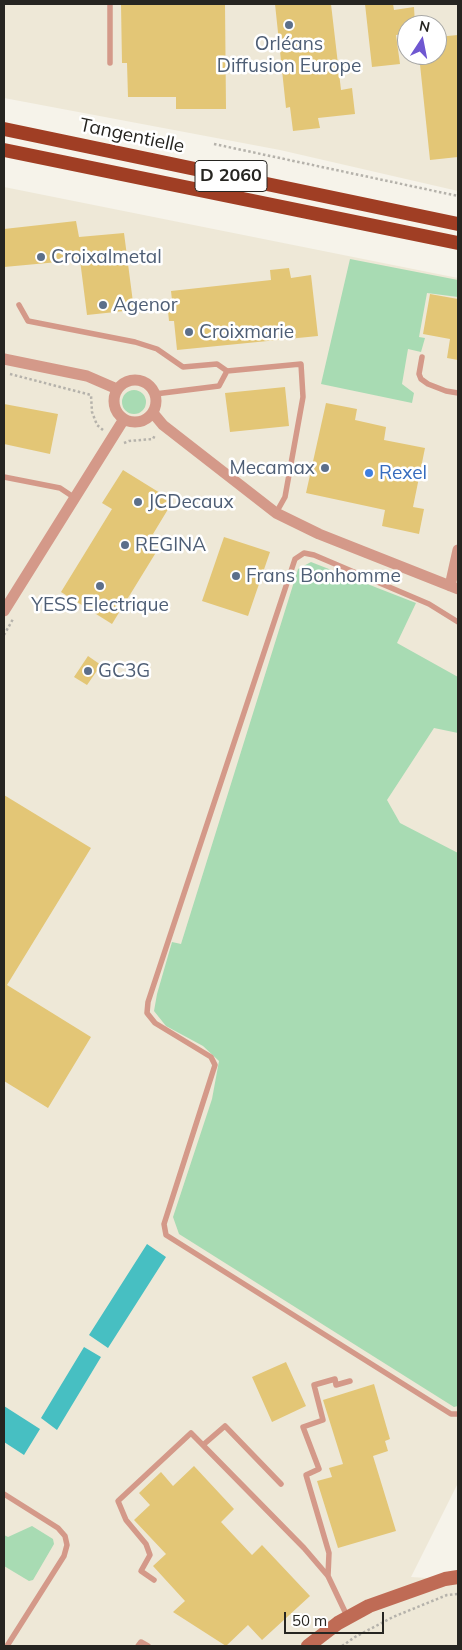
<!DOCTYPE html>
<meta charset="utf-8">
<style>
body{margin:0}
#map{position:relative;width:462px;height:1650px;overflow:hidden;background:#f6f3ea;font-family:Mulish,sans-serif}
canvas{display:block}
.frame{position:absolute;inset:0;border:5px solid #262521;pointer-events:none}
.north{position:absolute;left:397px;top:15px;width:50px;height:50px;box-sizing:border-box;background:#fff;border:1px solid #a8a8a6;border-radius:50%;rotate:11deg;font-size:14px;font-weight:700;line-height:20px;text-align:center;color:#262521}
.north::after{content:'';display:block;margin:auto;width:18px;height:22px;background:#6f57d1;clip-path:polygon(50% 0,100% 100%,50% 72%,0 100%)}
.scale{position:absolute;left:284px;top:1612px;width:100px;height:22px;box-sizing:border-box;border:2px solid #262521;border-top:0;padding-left:6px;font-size:15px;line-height:18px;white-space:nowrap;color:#262521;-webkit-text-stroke:4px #fff;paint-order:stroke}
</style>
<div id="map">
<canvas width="462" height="1650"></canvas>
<div class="frame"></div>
<div class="north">N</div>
<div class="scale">50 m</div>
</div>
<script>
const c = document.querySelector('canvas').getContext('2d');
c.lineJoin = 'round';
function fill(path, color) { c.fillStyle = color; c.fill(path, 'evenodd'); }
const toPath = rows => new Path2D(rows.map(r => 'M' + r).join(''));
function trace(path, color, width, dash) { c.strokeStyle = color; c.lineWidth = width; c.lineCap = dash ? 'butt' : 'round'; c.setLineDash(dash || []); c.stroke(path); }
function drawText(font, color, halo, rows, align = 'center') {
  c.font = font + ' Mulish,sans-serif'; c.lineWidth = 5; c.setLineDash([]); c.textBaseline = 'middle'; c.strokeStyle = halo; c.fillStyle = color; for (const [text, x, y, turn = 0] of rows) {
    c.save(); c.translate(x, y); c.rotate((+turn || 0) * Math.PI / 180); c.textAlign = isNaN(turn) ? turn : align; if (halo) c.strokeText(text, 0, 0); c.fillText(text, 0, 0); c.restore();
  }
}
fill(toPath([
 [4,4,458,4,458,191,280,150,4,98],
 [407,25,437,25,437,55,407,55],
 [4,187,458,278,458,1483,411,1577,458,1580,458,1646,4,1646]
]), '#eee8d7');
fill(toPath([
 [350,259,458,280,458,297,427,293,419,337,425,338,421,352,408,349,402,384,414,393,412,403,321,384],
 '122 402a12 12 0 1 1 24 0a12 12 0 1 1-24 0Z',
 [311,562,416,603,397,643,458,677,458,733,434,728,387,800,400,823,458,853,458,1406,454,1407,179,1234,173,1217,212,1099,219,1061,203,1046,166,1026,154,1011,157,994,172,942,181,944,298,569],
 [32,1526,53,1539,54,1544,33,1580,29,1581,4,1566,4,1535,8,1537]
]), '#a8dbb3');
fill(toPath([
 [147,1244,166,1257,108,1348,89,1335],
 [84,1347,101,1357,57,1430,41,1418],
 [4,1406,40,1429,24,1455,4,1442]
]), '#47bfc2');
fill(toPath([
 [121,4,225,4,226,109,176,109,176,97,128,97,127,63,122,63],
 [275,4,331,4,341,90,352,88,355,114,318,118,320,128,293,131,290,107,286,108],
 [365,4,393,4,394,10,414,7,415,25,407,25,407,34,396,35,400,64,372,67],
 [458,35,458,157,430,160,419,55,437,55,437,37],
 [76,221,79,237,124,233,134,310,87,315,80,260,4,267,4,229],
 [289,268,291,278,311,275,318,336,177,350,174,321,169,321,167,301,172,300,171,291,271,280,270,270],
 [430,294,458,299,458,360,447,358,450,339,423,334],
 [285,387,289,426,230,432,225,393],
 [326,403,357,409,355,420,386,427,384,440,425,448,413,507,424,509,419,534,382,526,385,510,306,493],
 [4,404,58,414,50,454,4,444],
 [123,470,173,501,153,534,163,541,112,624,61,592,112,509,102,503],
 [224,537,270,552,248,616,202,601],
 [88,656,101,665,87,685,74,677],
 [4,795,91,848,7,985,91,1037,48,1108,4,1081],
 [286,1362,306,1406,272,1422,252,1377],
 [374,1384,390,1439,385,1441,388,1451,373,1456,396,1531,338,1548,317,1481,332,1477,329,1468,343,1464,323,1400],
 [194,1466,234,1509,221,1522,252,1555,262,1545,310,1596,262,1640,248,1625,226,1646,173,1612,185,1601,153,1566,166,1554,134,1520,150,1505,139,1493,161,1472,173,1486]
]), '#e3c676');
trace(toPath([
 [214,144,458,196],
 [10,374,91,395,92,412,97,425,103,430],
 [124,443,129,441,153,439,155,435],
 [4,635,13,619],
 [342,1646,355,1637,393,1617,447,1595,458,1594]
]), '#b5b2ab', 2.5, [2.5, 2.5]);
trace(toPath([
 [110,63,110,4],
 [19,305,28,321,135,342,157,349,183,367,217,364,227,371,301,364,303,397,285,497,276,513],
 [422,357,419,374,421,379,428,384,446,391,458,393],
 [155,394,219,386,227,371],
 [4,477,60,488,75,498],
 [458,622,429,604,314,555,304,553,295,559,148,1002,147,1013,155,1023,211,1057,215,1065,164,1224,166,1235,451,1414,458,1414],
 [203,1445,225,1426,281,1484],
 [4,1494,58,1528,65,1536,67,1545,64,1556,7,1646],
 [328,1576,329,1553,306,1475,319,1469,303,1427,323,1420,314,1385,335,1379,336,1385,350,1381],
 [154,1580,141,1571,150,1555,146,1544,126,1520,118,1501,191,1433,304,1548,328,1576,348,1618],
 [138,1646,141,1642,148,1646]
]), '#d49989', 5.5);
trace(toPath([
 [4,359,87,376,117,389],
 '114 401a21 21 0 1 1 42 0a21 21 0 1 1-42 0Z',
 [153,413,163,425,276,513,319,534,458,589],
 [450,586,458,550],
 [4,611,124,419]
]), '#d49989', 11);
trace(toPath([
 [308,1646,338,1623,369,1606,445,1579,458,1577]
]), '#bf6b55', 14);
trace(toPath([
 [4,129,458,224],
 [4,150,458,243]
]), '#a03e24', 14);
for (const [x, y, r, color] of [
 [289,25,5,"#5c6f8a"],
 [41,257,5,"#5c6f8a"],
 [103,305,5,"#5c6f8a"],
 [189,332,5,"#5c6f8a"],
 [325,468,5,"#5c6f8a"],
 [369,473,5,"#3f7fe0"],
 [138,502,5,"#5c6f8a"],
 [125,545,5,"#5c6f8a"],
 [236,576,5,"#5c6f8a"],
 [100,586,5,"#5c6f8a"],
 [88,671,5,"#5c6f8a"]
]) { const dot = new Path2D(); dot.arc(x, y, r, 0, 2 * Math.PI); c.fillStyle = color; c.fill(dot); trace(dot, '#fff', 2); }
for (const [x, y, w] of [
 [231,176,72]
]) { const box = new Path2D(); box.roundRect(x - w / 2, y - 15.5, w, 31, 4); c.fillStyle = '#fff'; c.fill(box); trace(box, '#262521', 1); }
drawText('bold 18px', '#262521', null, [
 ["D 2060",231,176]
]);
drawText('19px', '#4e5e75', '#fff', [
 ["Orléans",289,44,"center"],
 ["Diffusion Europe",289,66,"center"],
 ["Croixalmetal",51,257],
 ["Agenor",113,305],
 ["Croixmarie",199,332],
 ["Mecamax",315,468,"right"],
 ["JCDecaux",148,502],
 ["REGINA",135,545],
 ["Frans Bonhomme",246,576],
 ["YESS Electrique",100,605,"center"],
 ["GC3G",98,671]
], 'left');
drawText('19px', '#262521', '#fff', [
 ["Tangentielle",132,136,12]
]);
drawText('19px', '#366cbe', '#fff', [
 ["Rexel",379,473]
], 'left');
</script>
